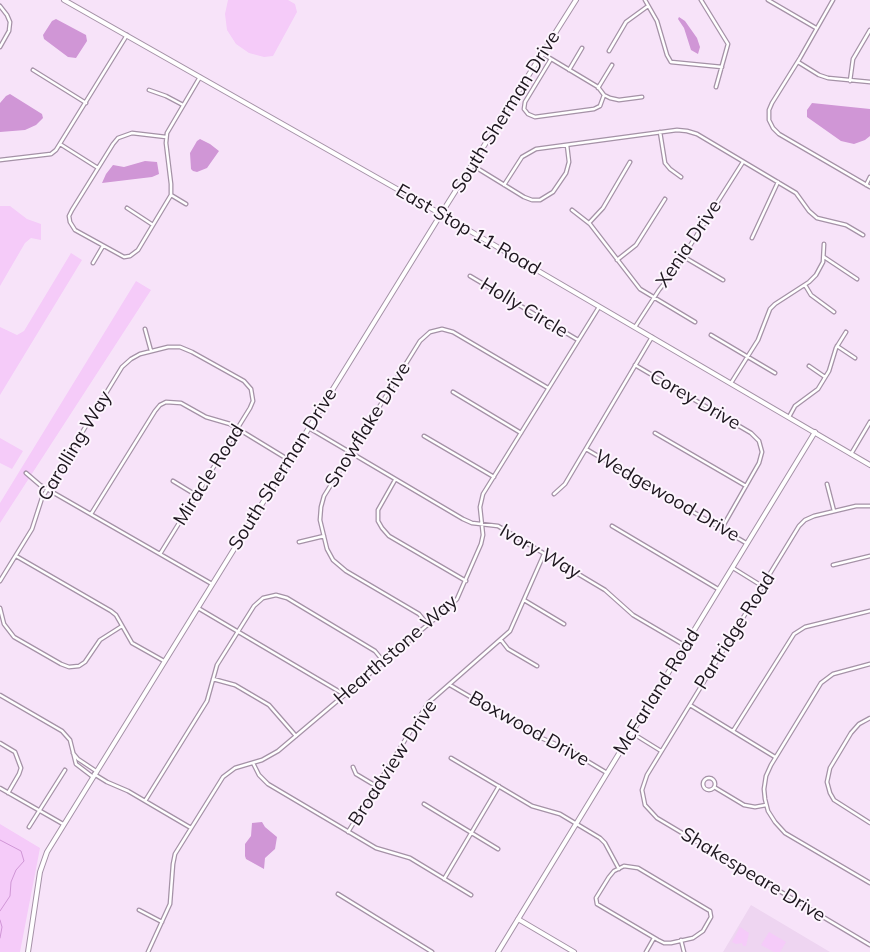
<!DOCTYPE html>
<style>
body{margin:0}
canvas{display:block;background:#f7e3f9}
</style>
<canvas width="870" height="952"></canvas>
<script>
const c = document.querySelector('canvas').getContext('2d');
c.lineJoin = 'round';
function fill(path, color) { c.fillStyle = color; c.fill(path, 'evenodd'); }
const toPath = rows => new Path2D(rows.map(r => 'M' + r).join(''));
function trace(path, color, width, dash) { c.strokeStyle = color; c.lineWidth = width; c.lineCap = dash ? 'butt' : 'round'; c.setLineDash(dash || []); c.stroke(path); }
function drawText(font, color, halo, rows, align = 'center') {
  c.font = font + ' Mulish,sans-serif'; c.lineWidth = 4; c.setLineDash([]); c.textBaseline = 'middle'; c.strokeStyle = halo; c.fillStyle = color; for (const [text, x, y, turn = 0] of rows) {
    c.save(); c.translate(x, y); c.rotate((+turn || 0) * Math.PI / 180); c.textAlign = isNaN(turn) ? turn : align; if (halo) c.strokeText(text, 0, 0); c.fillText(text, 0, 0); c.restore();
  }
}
fill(toPath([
 [751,905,830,952,723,952]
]), '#eed5f1');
fill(toPath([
 [228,0,288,0,295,4,297,12,273,56,264,57,249,53,236,44,227,30,225,14],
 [0,206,10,206,27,219,41,224,41,240,31,238,25,243,0,286],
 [71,253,82,260,0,395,0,327,17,335,24,331],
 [136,281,151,290,0,523,0,503],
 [0,438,23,451,12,469,0,463],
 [0,824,40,848,20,952,0,952],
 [740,927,749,933,746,946,743,946,742,943,736,944,732,942],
 [769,932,786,942,780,952,774,952,761,945]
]), '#f5cbf9');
fill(toPath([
 [679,17,685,21,697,38,700,47,698,54,691,50,684,28,678,19],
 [56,19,86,35,87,41,76,58,68,57,44,39,43,35,52,21],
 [10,94,42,114,43,118,36,125,25,130,0,132,0,103,6,96],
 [812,103,870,109,870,136,865,140,854,144,841,141,807,117,807,110],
 [200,139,210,144,219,151,207,168,197,172,193,171,191,169,190,153,197,141],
 [145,161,157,162,159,174,152,177,102,183,106,174,113,165,124,167],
 [262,822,265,827,277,837,275,849,265,858,264,869,246,859,245,856,245,844,251,836,252,823]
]), '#d096d6');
trace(toPath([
 [0,840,21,851,24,861,16,870,11,882,10,896,0,911],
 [0,920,2,927,0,938]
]), '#d096d6', 1);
const minor = toPath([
 [645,0,657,21,667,55,671,62,722,67],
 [701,0,728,44,716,87],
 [768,0,816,28],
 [833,0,800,58,772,103,769,110,769,120,773,128,779,134,870,187],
 [0,6,7,15,10,22,9,31,0,47],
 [609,51,626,22,648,6],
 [543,54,598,87,604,95,610,98,619,100,642,97],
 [551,59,525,102,524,109,528,114,535,117,594,109,600,106,604,95],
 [798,62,819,75,828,78,870,82],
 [33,70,86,103],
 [569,70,582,48],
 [850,81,853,59,870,30],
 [598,88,612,65],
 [149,90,166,96,183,105],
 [660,132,665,163,670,169,681,177],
 [166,137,132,133,118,138,113,144,72,210,69,216,70,222,75,230,124,257,130,256,138,250,171,195,171,184,166,143,167,133,200,77],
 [60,144,98,168],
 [0,160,51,154,56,150,127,35],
 [472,165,524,197,532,200,540,200,553,192,566,173,569,162,567,145],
 [504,185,522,157,536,149,677,130,687,131,697,134,796,193,809,211,817,218,846,225,863,235],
 [866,185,870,177],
 [171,195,186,204],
 [127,208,153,225],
 [572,210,590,224,640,289,695,322],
 [589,223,603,208,630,162],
 [752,238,778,182],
 [684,257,723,280],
 [824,257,857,279],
 [617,260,636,245,665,199],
 [93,263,103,246],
 [470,276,578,340],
 [805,285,811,295,834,312],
 [635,327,659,290,674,271,743,162],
 [145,329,151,351],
 [711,335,775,373],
 [837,346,855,358],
 [635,365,751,433,759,441,762,452,759,463,722,528],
 [809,366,825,377],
 [731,383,758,340,770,309,775,304,809,282,816,275,823,262,824,244],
 [453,392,521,433],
 [789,417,795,406,818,389,829,371,836,348,846,332],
 [309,428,463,519,472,523,498,526,605,590,633,615,684,645],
 [655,433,746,486],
 [424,436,494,477],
 [586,449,746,543],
 [851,454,870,422],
 [26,473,40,485,212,584],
 [395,480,378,510,378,521,382,528,389,536,466,581],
 [173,481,196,495],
 [827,484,834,511],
 [554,494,565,484,652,337],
 [870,506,856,506,814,516,805,520,799,526,647,775,642,790,645,805,657,818,870,945],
 [91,514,155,411,160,405,166,402,181,403,206,417,230,424,289,460],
 [612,526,718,589],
 [299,542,324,536],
 [16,556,111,611,116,615,132,643,164,661],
 [833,565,870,556],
 [733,568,762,586],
 [0,581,32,529,42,498,122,367,131,359,140,354,168,347,180,347,192,352,244,381,251,389,253,401,250,408,160,554],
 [524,600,564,624],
 [0,608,4,624,14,637,61,664,69,667,79,666,85,662,100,640,122,626],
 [198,608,345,695],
 [428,625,419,614,346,571,333,560,327,549,320,520,321,507,324,496,420,341,430,332,442,329,453,332,548,388],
 [501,640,508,649,537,666],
 [870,664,833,674,821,683,771,765,766,776,764,789,765,799,768,811,775,822,785,833,870,883],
 [213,679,235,685,269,705,296,736],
 [450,685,539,737,567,749,607,773],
 [0,695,62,731,70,740,76,764,93,777],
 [690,705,775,757],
 [870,718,859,724,851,733,830,768,827,782,830,793,834,800,870,823],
 [733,731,794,634,805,627,870,611],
 [632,733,661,751],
 [0,743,15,752,21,768,19,774,8,793],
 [73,753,78,759,96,771],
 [451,758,532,806,560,814,600,838,605,843,619,869],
 [253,763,259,775,268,784,376,848,410,858,471,895],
 [353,767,356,774,376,786],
 [94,774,107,782,128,791,191,828],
 '703 784a6 6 0 1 1 12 0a6 6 0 1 1-12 0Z',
 [714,787,744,805,755,807,766,805],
 [0,788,63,824],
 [145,801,207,701,217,665,254,606,263,598,276,595,287,598,375,651,384,662],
 [424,804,498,849],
 [29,827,65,770],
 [348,832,428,703,510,631,544,554],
 [624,866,638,868,710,911,711,917,703,931,693,938,671,943,664,943,658,940,597,904,596,898,609,877,614,871,624,866],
 [444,879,499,786],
 [338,894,432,952],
 [139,910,162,922],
 [681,940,684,952],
 [148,952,170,904,173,864,175,854,223,777,235,768,262,760,278,751,451,605,457,599,481,544,483,535,480,507,483,494,599,307],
 [646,952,654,938]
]);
const tertiary = toPath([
 [518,919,574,952],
 [28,952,40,872,47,852,441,214,576,0],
 [498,952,815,432]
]);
const secondary = toPath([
 [64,0,441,214,870,465]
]);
trace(minor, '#a592a7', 5);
trace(tertiary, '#a592a7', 6);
trace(secondary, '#a592a7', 6);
trace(minor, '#fff', 2.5);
trace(tertiary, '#fff', 4);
trace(secondary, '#fff', 4);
drawText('19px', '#1d161e', '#fdf5fe', [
 ["South Sherman Drive",506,112,-58],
 ["East Stop 11 Road",468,230,30],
 ["Xenia Drive",689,244,-56],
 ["Holly Circle",524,308,31],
 ["Corey Drive",695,400,30],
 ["Snowflake Drive",368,425,-58],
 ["Carolling Way",75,446,-59],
 ["South Sherman Drive",283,469,-58],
 ["Miracle Road",209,475,-58],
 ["Wedgewood Drive",667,496,30],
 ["Ivory Way",540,552,30],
 ["Partridge Road",735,631,-58],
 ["Hearthstone Way",396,650,-41],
 ["McFarland Road",657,692,-58],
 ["Boxwood Drive",529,729,29],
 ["Broadview Drive",393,763,-57],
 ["Shakespeare Drive",753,875,31]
]);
</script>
